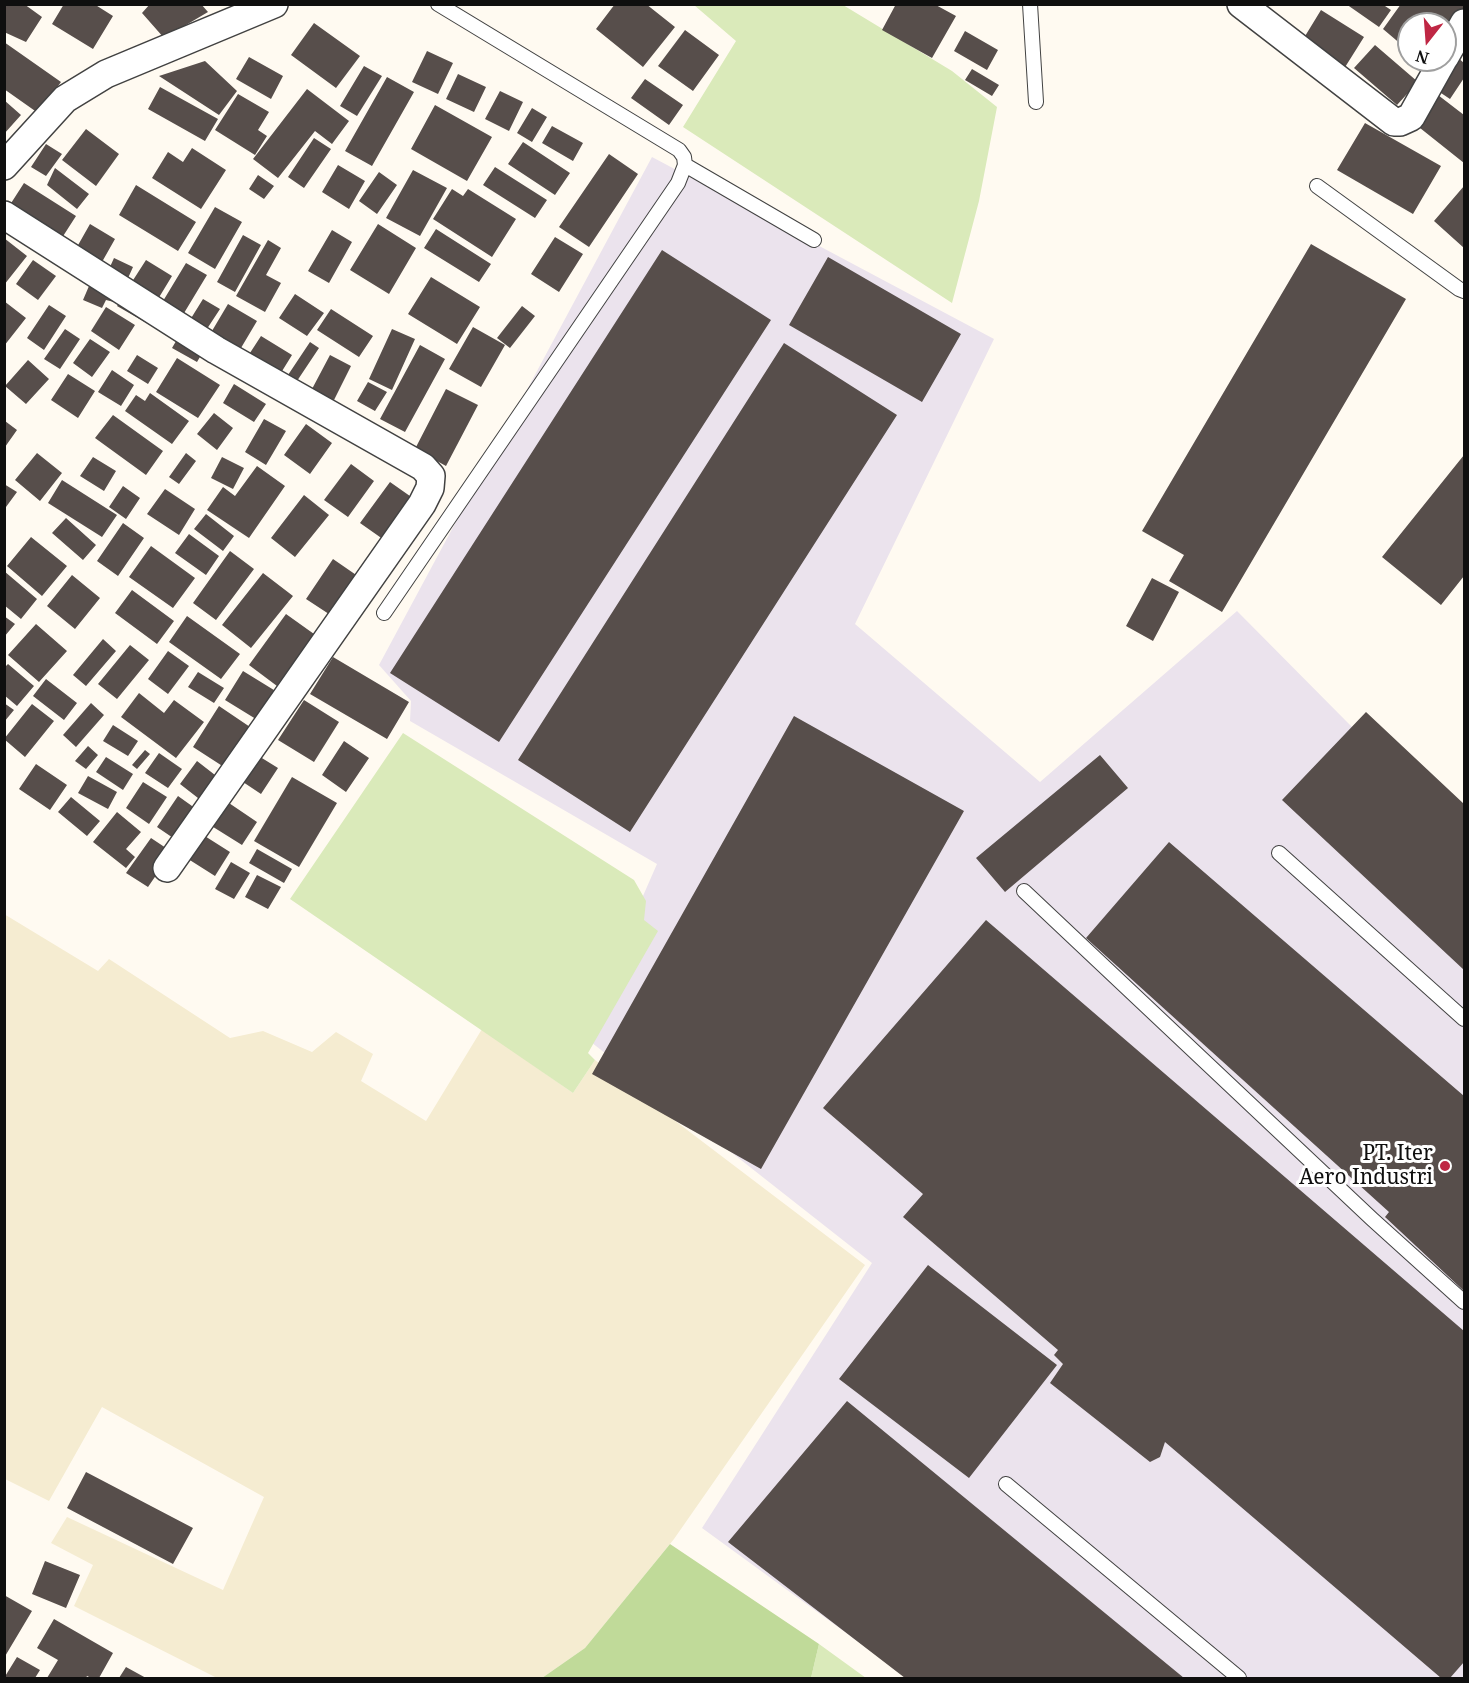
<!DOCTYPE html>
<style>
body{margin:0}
#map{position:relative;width:1469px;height:1683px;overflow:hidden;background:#fffaf1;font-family:"Noto Serif",serif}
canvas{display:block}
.frame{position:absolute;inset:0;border:6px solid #0f0f0f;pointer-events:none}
.north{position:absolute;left:1397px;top:12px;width:60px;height:60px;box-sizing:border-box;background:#fff;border:2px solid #9f9f9f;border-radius:50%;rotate:197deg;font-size:16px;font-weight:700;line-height:24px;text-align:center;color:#0f0f0f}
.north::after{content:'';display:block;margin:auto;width:21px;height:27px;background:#bf2744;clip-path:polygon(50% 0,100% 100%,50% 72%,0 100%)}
</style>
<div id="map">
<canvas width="1469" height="1683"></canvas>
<div class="frame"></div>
<div class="north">N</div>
</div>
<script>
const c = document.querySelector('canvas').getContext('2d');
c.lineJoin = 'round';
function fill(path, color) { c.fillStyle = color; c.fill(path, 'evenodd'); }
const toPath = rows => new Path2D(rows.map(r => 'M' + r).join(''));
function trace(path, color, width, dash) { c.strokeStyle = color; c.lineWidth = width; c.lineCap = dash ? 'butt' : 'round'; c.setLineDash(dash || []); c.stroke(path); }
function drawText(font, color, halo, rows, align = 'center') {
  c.font = font + ' "Noto Serif",serif'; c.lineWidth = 6; c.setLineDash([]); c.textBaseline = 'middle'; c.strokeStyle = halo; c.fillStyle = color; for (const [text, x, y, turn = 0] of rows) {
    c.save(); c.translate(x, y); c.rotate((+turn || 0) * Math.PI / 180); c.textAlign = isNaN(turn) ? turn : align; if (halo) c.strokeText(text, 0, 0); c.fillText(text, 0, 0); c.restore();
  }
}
fill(toPath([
 [652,157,994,339,855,624,1040,782,1237,611,1464,840,1464,1678,908,1678,702,1528,872,1263,582,1035,657,864,410,721,411,701,379,665]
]), '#ebe3ed');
fill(toPath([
 [4,914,98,971,109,959,230,1038,263,1031,312,1052,336,1032,373,1054,361,1081,426,1121,482,1029,573,1093,595,1060,865,1265,674,1539,585,1648,542,1678,217,1678,74,1606,93,1565,51,1543,67,1517,223,1590,264,1497,102,1407,49,1501,5,1479]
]), '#f5ecd1');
fill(toPath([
 [694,5,843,5,952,71,997,107,979,201,952,303,683,127,736,41],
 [403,733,634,880,646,901,644,920,658,931,588,1053,595,1060,573,1093,290,899],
 [819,1644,866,1678,811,1678]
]), '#daeaba');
fill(toPath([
 [670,1544,819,1644,811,1678,542,1678,585,1648]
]), '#c0da99');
fill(toPath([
 [4,4,24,4,42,17,26,42,4,32],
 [64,4,94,4,113,16,93,49,52,24],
 [150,4,201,4,208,12,164,38,142,13],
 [615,4,646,4,675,27,643,67,596,29],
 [896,4,934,4,956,16,932,58,882,30],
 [1346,4,1382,4,1391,10,1379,27],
 [1401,4,1464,4,1464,14,1445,40,1445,24,1409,24,1409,51,1383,29],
 [1321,10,1364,37,1342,72,1299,46],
 [314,23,360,56,336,88,291,55],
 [685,30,719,55,693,91,658,66],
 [965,31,998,50,987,70,954,51],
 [4,42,61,82,38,113,4,89],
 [1375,45,1418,82,1397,105,1354,68],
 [427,51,453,63,438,94,412,82],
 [249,57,283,76,271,99,236,79],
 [1457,57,1464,63,1464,78,1450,99,1435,89],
 [205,61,237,91,219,115,159,76],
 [364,66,382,76,357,116,340,106],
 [972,69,999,85,992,96,965,80],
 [458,74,486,87,474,112,446,99],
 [387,77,414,92,372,166,345,151],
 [645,79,683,105,669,125,631,98],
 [160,87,218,119,205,141,148,109],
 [307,89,349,121,332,144,315,131,278,178,253,159],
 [500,91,523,102,509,131,485,119],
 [238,94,269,112,258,130,267,136,255,155,215,130],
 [1438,95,1464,115,1464,163,1415,124],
 [4,100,21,115,4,134],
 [435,105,492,137,467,181,411,149],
 [532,108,547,117,532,142,517,133],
 [1365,123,1441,166,1413,214,1337,170],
 [552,126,583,143,573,161,542,143],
 [86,129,119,154,96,186,62,160],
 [314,138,331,149,304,188,288,177],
 [523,142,570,173,555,195,508,164],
 [46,144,62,154,46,176,31,167],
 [192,148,226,170,201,209,152,178,168,152,183,162],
 [609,154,638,174,589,247,559,227],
 [338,165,365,181,349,209,322,192],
 [495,167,547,200,535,218,483,185],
 [55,168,89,194,77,209,47,185],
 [413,170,447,188,420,236,386,218],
 [379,172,397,185,377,214,359,201],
 [258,175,274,186,264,199,249,189],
 [24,183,76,216,58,244,6,211],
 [136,185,196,222,178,251,119,215],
 [1464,186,1464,248,1434,221],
 [452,189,463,196,468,189,516,219,492,257,433,219],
 [215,207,242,222,215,269,188,253],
 [90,224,115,239,98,269,73,254],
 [378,224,416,248,389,294,350,270],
 [436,229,491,264,479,282,424,248],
 [332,230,352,242,329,283,308,271],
 [243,235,261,245,235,292,217,282],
 [555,237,583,254,559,292,531,274],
 [4,238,27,256,4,285],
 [268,240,281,248,266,275,281,283,265,312,236,296],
 [1311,244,1406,299,1222,612,1169,581,1184,555,1142,531],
 [662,250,771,320,499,742,390,673],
 [828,257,961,334,922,402,789,325],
 [114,258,133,267,124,287,105,278],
 [33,260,56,276,38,300,16,284],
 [146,260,172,276,155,304,128,288],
 [186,263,207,275,178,323,157,311],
 [431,277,480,307,457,344,408,314],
 [92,279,118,294,114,302,106,300,102,308,83,300],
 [295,294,324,313,307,336,279,318],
 [122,299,152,319,150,325,117,306],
 [203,299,220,309,201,338,185,328],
 [4,301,26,318,4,346],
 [228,304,257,321,238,353,209,336],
 [49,305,66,316,44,350,27,338],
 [522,306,535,316,510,348,497,338],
 [106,307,135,325,119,350,91,331],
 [331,309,373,336,359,357,317,330],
 [473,327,505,345,481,387,449,369],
 [65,329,80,339,60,369,44,359],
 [392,329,415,339,392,390,369,379],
 [179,336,204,350,197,362,172,348],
 [261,336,292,355,279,376,248,356],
 [90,339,110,352,92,377,73,363],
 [310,342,319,348,293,387,284,381],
 [784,343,897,415,630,832,518,760],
 [420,345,445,359,405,432,380,419],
 [137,355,158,368,148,384,127,371],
 [330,355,351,366,334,400,312,389],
 [177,358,220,385,198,418,156,392],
 [28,360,49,379,26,404,5,386],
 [112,370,134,385,121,406,98,392],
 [68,374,95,391,78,418,51,400],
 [368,382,387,392,375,411,357,401],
 [234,384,266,404,254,422,223,403],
 [446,389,478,405,446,466,415,449],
 [150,393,189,421,172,444,125,411,136,395,145,401],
 [214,413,233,428,217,450,197,434],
 [113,415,163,451,146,475,95,438],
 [264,419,286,431,266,465,245,452],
 [5,421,17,430,5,447],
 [306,424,332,443,310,474,284,455],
 [37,453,62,473,40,501,15,480],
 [186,453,196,461,179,484,169,477],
 [1464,455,1464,576,1441,605,1382,557],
 [93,457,116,471,104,491,80,476],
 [222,457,244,468,233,489,211,478],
 [351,464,374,481,348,517,324,500],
 [257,466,285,486,249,538,207,510,223,487,235,496],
 [62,480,117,515,102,537,48,503],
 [390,482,417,501,387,542,360,523],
 [4,484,17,492,6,507,4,506],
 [123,486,140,498,126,519,109,507],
 [165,489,195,509,179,535,147,514],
 [304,495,329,515,295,557,271,538],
 [206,514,234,536,223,551,194,529],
 [66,518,96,545,83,560,52,533],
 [123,523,144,538,118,576,97,561],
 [189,534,219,556,206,575,175,553],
 [31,537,67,566,42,596,7,566],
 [151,546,195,578,173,608,129,577],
 [230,551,254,569,216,620,193,603],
 [333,559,362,579,335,618,306,599],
 [4,571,37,599,21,619,4,605],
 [263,573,293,596,251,648,222,625],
 [72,575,100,598,75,629,47,606],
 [1152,578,1179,592,1153,641,1126,626],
 [132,590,174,621,157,644,115,613],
 [286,614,314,634,277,686,249,665],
 [4,616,15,624,4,637],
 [187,616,240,654,221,679,169,642],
 [36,624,67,651,39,682,8,655],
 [103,639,116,651,86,686,73,675],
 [130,645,149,660,117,699,98,684],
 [168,651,189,666,168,694,148,679],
 [333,657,409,702,387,739,310,694],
 [8,664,34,686,17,706,4,695,4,668],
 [243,671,282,695,264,724,225,700],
 [198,672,224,688,214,703,188,687],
 [46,679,77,703,64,720,33,696],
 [139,693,164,713,174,700,204,722,176,758,121,717],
 [304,700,339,722,314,762,278,740],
 [4,703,14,710,4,722],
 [91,703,104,715,76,747,63,735],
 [32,704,54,721,25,757,4,739],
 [219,706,253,729,227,769,193,747],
 [1366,712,1464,804,1464,970,1282,800],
 [794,716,964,811,761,1169,592,1074],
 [113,725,138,741,128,756,103,741],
 [344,741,369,758,346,792,322,775],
 [88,746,98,755,86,769,75,761],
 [145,750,150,754,137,769,132,765],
 [159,753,182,769,168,788,145,773],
 [257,755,278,768,261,794,240,780],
 [1100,755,1128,788,1005,892,976,858],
 [106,757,133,774,123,790,96,772],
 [197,761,224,782,207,805,180,784],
 [36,764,67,785,50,810,19,789],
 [88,776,117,792,108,809,78,793],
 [292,777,337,803,299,867,254,841],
 [143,782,167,797,149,824,126,808],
 [178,796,199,811,179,842,157,827],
 [71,797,100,821,87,836,58,812],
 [226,801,257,822,242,845,210,825],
 [117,812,141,832,126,849,135,857,126,868,93,842],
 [200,833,230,852,215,876,185,857],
 [151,838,172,852,148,887,126,873],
 [1169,842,1464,1096,1464,1291,1385,1217,1389,1212,1086,938],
 [257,849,292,869,284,883,249,863],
 [231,862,250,873,234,899,215,889],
 [257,875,281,887,268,909,245,897],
 [986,920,1464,1331,1464,1662,1450,1678,1441,1678,1165,1442,1160,1457,1150,1462,1050,1383,1063,1364,1054,1355,1058,1350,903,1217,923,1194,823,1108],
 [928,1265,1057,1365,969,1478,839,1379],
 [847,1401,1184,1678,905,1678,728,1542],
 [86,1472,193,1528,173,1564,67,1508],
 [45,1561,80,1575,66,1608,32,1594],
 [4,1595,32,1611,4,1658],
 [54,1619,113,1653,99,1678,91,1678,87,1676,86,1678,47,1678,58,1660,37,1648],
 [17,1657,40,1670,35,1678,4,1678],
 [126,1667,146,1678,119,1678]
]), '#574e4b');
const lane = toPath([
 [1030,4,1036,102],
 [685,165,814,240],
 [1317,186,1459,289,1464,291],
 [384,613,678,183,685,165,684,157,679,150,438,4],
 [1279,853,1464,1019],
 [1024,891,1372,1219,1464,1302],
 [1006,1484,1239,1678]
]);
const street = toPath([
 [1241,4,1394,122,1400,122,1411,117,1443,60],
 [1445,57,1464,23],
 [4,166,65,99,106,74,274,4],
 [4,215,216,350,423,467,431,476,430,488,422,504,167,868]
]);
trace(lane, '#424242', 16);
trace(street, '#424242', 30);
trace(lane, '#fff', 14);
trace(street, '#fff', 27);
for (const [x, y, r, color] of [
 [1445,1166,6,"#bf2744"]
]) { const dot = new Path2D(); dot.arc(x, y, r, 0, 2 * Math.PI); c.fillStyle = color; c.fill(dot); trace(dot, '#fff', 2); }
drawText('21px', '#0f0f0f', '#fff', [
 ["PT. Iter",1433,1154],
 ["Aero Industri",1433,1178]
], 'right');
</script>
